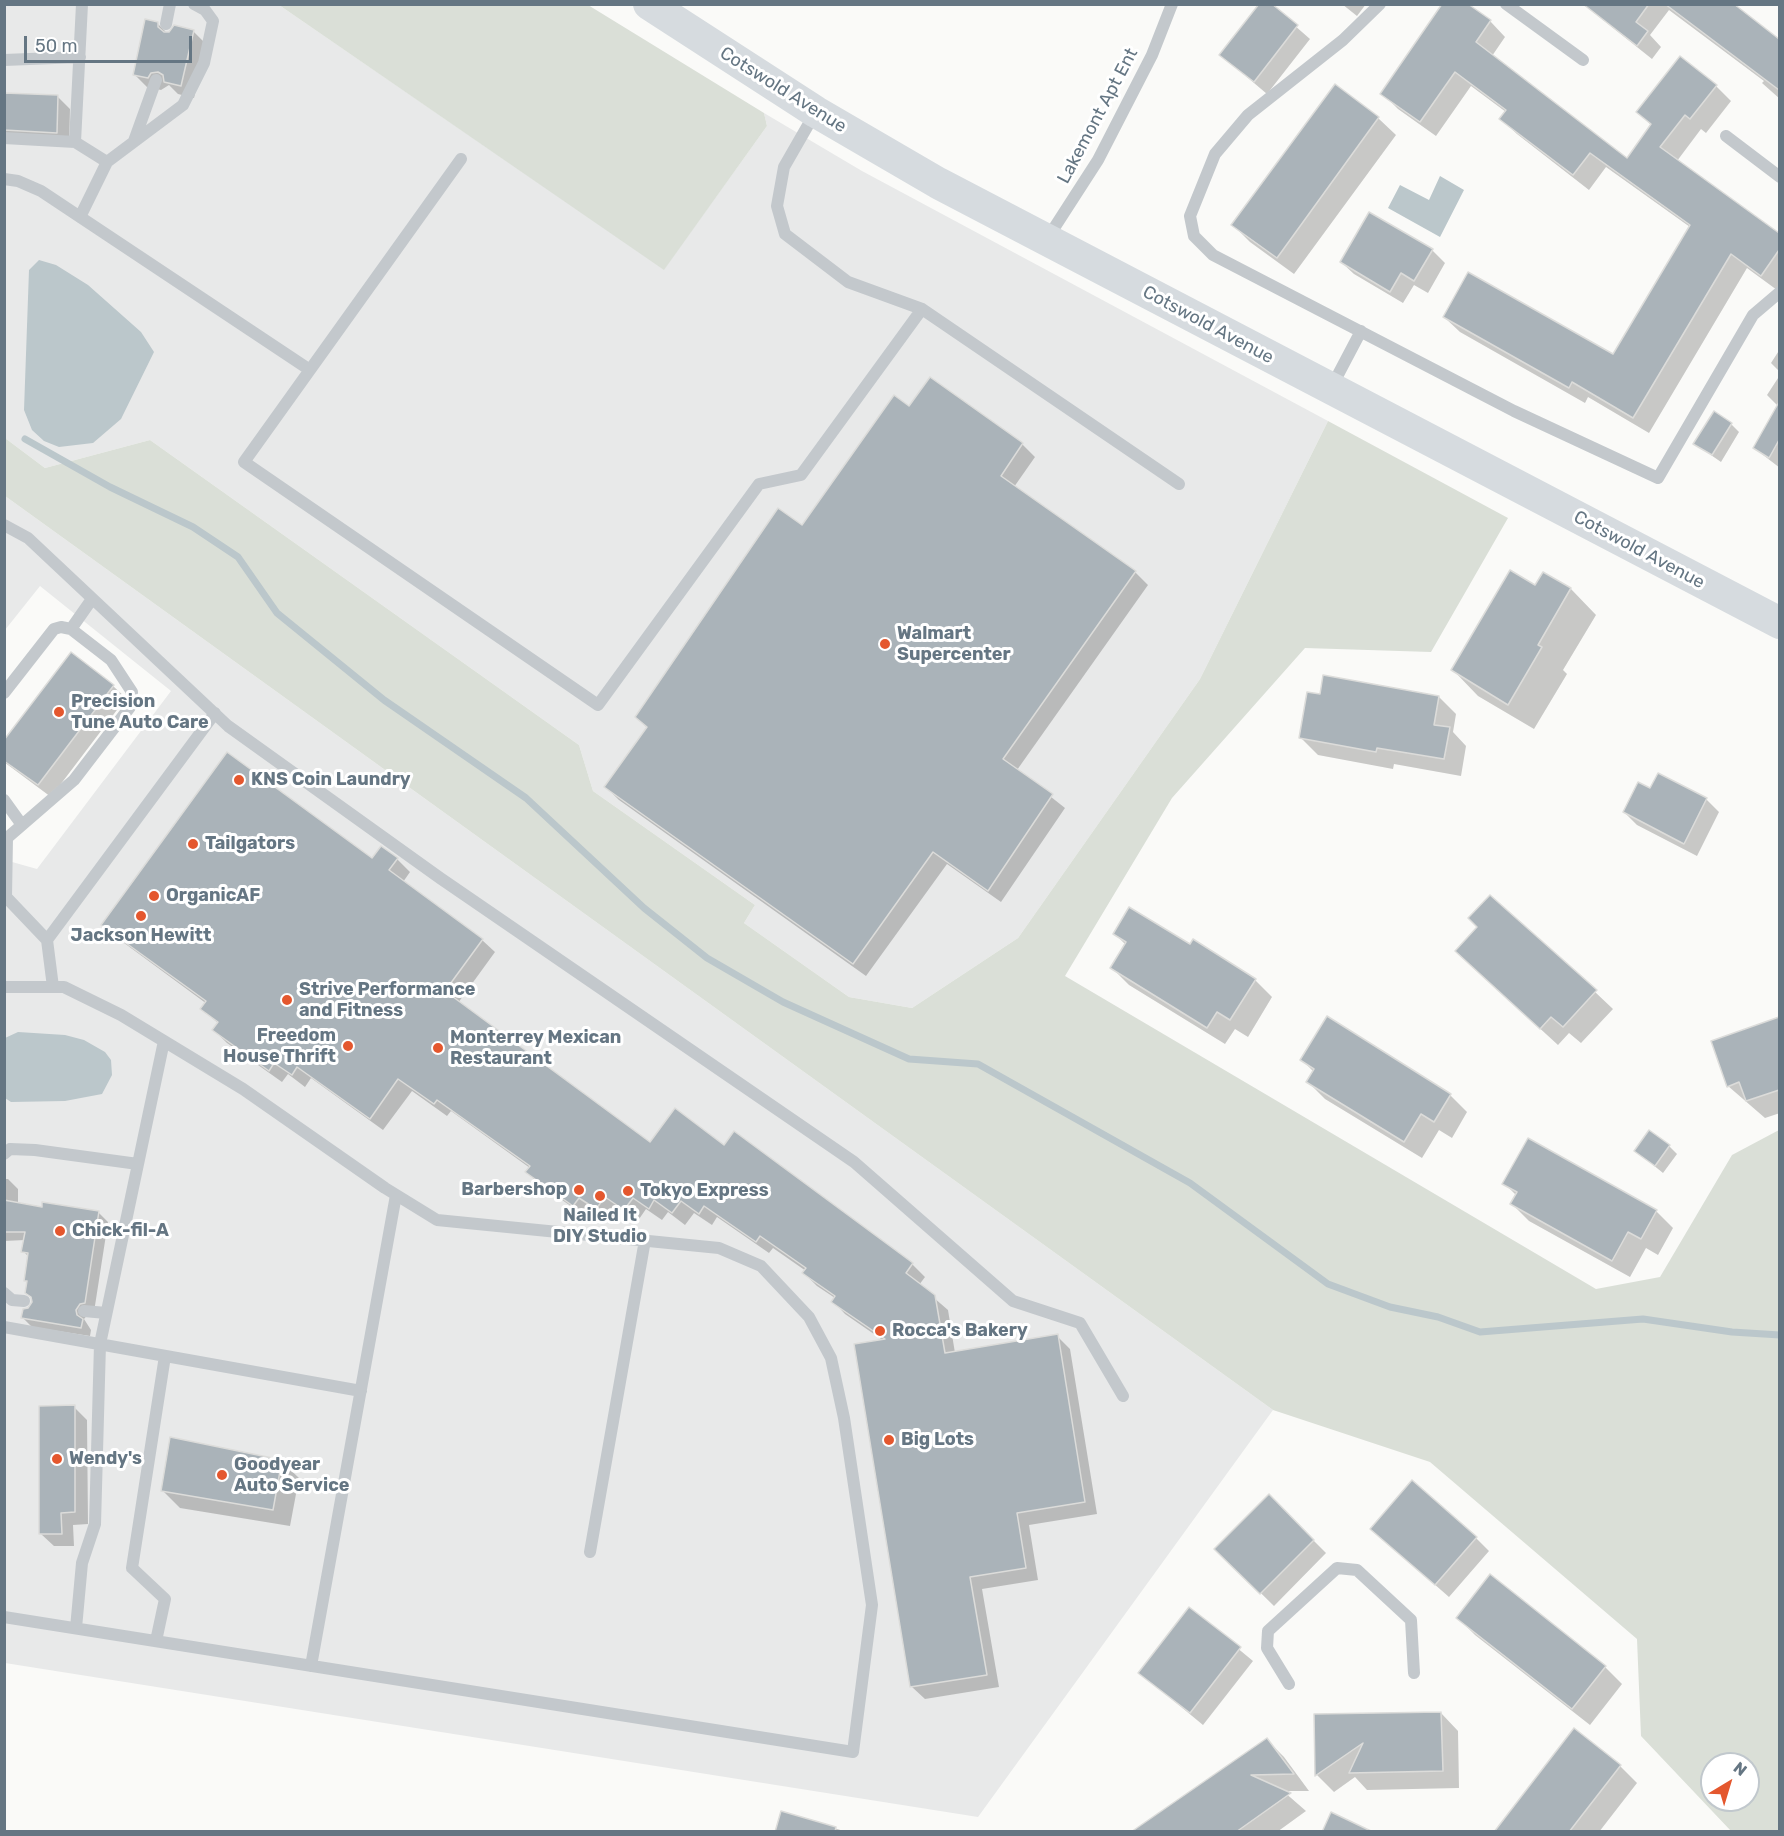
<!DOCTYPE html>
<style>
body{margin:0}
#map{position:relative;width:1784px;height:1836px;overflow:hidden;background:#fafaf8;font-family:Rubik,sans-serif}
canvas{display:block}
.frame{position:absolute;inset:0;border:6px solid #657683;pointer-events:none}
.north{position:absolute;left:1700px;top:1752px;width:60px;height:60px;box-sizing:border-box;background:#fff;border:2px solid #c1c8cd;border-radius:50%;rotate:38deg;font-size:16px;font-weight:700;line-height:24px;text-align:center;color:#657683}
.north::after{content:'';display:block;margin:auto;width:21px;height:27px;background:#e4572e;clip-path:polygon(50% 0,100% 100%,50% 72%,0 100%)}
.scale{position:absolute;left:24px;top:36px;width:168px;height:27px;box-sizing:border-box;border:3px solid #657683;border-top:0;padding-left:8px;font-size:18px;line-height:21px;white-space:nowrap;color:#657683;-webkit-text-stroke:4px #fff;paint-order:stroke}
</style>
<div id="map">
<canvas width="1784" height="1836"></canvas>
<div class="frame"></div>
<div class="north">N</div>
<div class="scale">50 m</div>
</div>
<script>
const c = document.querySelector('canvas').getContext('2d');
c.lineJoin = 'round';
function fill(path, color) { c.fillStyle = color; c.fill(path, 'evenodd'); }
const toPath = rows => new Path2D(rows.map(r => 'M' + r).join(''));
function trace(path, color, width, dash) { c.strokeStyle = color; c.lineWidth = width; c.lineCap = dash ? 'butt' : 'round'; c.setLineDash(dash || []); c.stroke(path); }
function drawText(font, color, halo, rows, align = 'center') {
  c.font = font + ' Rubik,sans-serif'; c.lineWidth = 6; c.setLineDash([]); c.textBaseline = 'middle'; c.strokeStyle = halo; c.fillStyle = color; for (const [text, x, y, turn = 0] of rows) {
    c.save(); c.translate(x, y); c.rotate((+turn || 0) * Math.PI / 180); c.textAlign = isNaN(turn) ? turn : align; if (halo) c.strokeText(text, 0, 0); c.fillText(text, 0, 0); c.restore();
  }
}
fill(toPath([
 [4,5,279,5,664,269,767,126,764,113,862,171,1328,421,1200,679,1018,938,912,1008,849,997,744,923,755,905,593,791,579,745,150,440,45,468,5,438],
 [5,496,1273,1410,978,1817,5,1663,5,860,37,869,171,691,40,586,5,630]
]), '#e8e9e9');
fill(toPath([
 [279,5,588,5,764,113,767,126,664,270],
 [1328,421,1508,518,1431,652,1305,648,1172,798,1065,976,1596,1289,1660,1277,1732,1155,1779,1130,1779,1831,1731,1831,1641,1736,1637,1639,1430,1462,1273,1410,5,496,5,438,45,468,150,440,579,745,593,791,755,905,744,923,849,997,912,1008,1018,938,1200,679],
 [1712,1764,1748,1764,1748,1800,1712,1800]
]), '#dadfd7');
fill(toPath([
 [1440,176,1464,190,1440,237,1388,208,1400,185,1429,200],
 [39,260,56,265,88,285,141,332,154,352,121,419,93,443,59,447,44,441,32,430,24,410,29,270],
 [18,1032,65,1035,84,1040,105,1052,111,1060,112,1075,102,1094,65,1101,11,1102,5,1098,5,1038]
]), '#bbc7cb');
fill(toPath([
 [1270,4,1310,39,1267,94,1221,55],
 [1342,4,1366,4,1357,16],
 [1583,4,1731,4,1780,43,1780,99,1762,83,1764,81,1669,10,1650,35,1661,47,1652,59],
 [1490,21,1505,37,1492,56,1627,160,1652,126,1638,112,1716,86,1731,101,1706,133,1701,129,1677,161,1780,235,1780,287,1777,290,1747,268,1649,433,1588,397,1585,403,1460,332,1444,317,1613,356,1690,227,1606,167,1589,190,1517,134,1501,119,1506,112,1471,86,1436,136,1398,109,1382,93],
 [157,23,167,33,193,31,206,44,194,98,178,94,169,85,161,90,147,87,135,75],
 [1335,86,1378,118,1396,135,1294,274,1250,242,1233,225],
 [4,95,57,96,70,109,69,145,18,142,9,144,4,140],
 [1432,250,1445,263,1428,293,1414,285,1403,303,1354,274,1341,262],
 [1780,349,1780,372,1771,363],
 [1780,375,1780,468,1754,448,1779,407,1767,395],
 [930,379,1022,444,1035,457,1014,487,1135,572,1148,585,1017,770,1065,808,1001,902,947,864,866,976,619,800,606,787,648,729,637,717,909,408],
 [1731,424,1739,432,1721,462,1695,444],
 [1543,574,1571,589,1596,615,1563,670,1567,674,1534,729,1478,696,1453,670,1536,587],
 [113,686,126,698,51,797,4,762,4,743],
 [1321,696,1439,697,1456,714,1453,732,1466,746,1461,776,1394,764,1393,769,1318,755,1301,738],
 [1658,775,1706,799,1719,812,1697,856,1637,825,1624,812,1650,790],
 [397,859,410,872,403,882,482,940,495,952,458,1003,650,1144,724,1147,912,1264,925,1277,919,1285,948,1310,955,1353,1057,1336,1070,1349,1097,1514,1029,1525,1038,1580,982,1589,999,1687,925,1699,912,1687,884,1341,845,1314,833,1301,835,1298,817,1286,804,1273,806,1271,773,1248,769,1253,717,1217,712,1225,694,1213,685,1225,668,1212,662,1220,646,1209,637,1222,618,1208,609,1221,592,1209,587,1217,540,1185,527,1172,530,1168,451,1111,447,1116,412,1091,383,1130,311,1078,305,1087,288,1074,282,1082,227,1043,214,1030,219,1024,202,1009,207,1004,116,937,103,925,373,860],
 [1114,933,1190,946,1255,980,1272,997,1248,1037,1235,1029,1225,1044,1129,985,1112,968,1126,945],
 [1540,940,1613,1009,1581,1043,1569,1033,1558,1045,1474,968],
 [1780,1019,1780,1113,1765,1118,1728,1086,1713,1042],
 [1302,1060,1450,1095,1467,1112,1452,1138,1439,1130,1422,1158,1325,1099,1308,1082,1314,1072],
 [1669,1146,1677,1154,1663,1173,1636,1151],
 [4,1179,8,1179,18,1189,18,1204,98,1212,108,1222,94,1312,89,1313,84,1319,91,1330,90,1336,32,1327,23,1318,34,1301,27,1292,29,1257,23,1251,25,1240,4,1241],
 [1504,1183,1656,1211,1673,1228,1658,1255,1646,1248,1630,1277,1529,1221,1512,1204,1516,1195],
 [74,1407,87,1420,88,1524,73,1525,74,1546,54,1546,41,1534],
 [281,1461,299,1478,290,1526,180,1508,163,1491],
 [1269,1496,1326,1553,1274,1606,1216,1549],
 [1476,1538,1489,1551,1449,1597,1385,1541],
 [1491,1576,1605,1667,1622,1684,1590,1725,1475,1635,1458,1618],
 [1190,1609,1253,1661,1203,1725,1140,1673],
 [1441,1713,1458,1731,1459,1788,1367,1790,1355,1777,1334,1792,1317,1775,1316,1715],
 [1267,1740,1284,1757,1309,1791,1283,1791,1306,1811,1277,1832,1154,1832],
 [1620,1766,1637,1783,1599,1832,1495,1832],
 [782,1812,847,1832,777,1832]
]), '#0003');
trace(toPath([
 [25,439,110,487,193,527,238,557,277,613,384,700,526,798,644,908,707,958,783,1002,909,1059,978,1064,1190,1183,1328,1284,1390,1307,1438,1317,1480,1332,1643,1319,1732,1332,1780,1335]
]), '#bbc7cb', 7);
const building = toPath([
 [1259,4,1272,4,1298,25,1254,82,1219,55,1259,4],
 [1442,4,1468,4,1491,20,1476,42,1627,158,1651,124,1636,112,1680,56,1717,85,1690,119,1685,115,1660,147,1779,233,1779,250,1761,276,1731,254,1633,418,1572,382,1569,388,1443,317,1468,272,1613,354,1690,225,1590,153,1573,175,1499,119,1506,110,1455,72,1420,122,1380,94,1442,4],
 [1583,4,1649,4,1636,22,1648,31,1637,46,1583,4],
 [1665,4,1734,4,1779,39,1779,90,1665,4],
 [145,19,158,22,158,27,164,32,169,32,174,25,194,30,181,86,164,82,163,75,158,72,151,73,148,78,133,75,145,19],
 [1335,84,1379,117,1277,258,1231,225,1335,84],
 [4,93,58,95,57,133,4,130,4,93],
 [1369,212,1433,249,1414,281,1401,273,1390,292,1340,262,1369,212],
 [930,377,1023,443,1001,476,1136,571,1003,759,1053,794,988,891,933,852,853,964,604,787,647,727,635,717,778,508,802,525,894,395,909,406,930,377],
 [1779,402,1779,440,1769,458,1753,448,1779,402],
 [1714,411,1732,423,1712,455,1693,444,1714,411],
 [1510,570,1535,585,1543,572,1571,588,1538,645,1542,647,1508,705,1451,670,1510,570],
 [71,652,114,685,38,785,4,761,4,740,71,652],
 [1323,675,1439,696,1434,725,1450,727,1444,759,1377,748,1376,752,1299,738,1307,692,1320,694,1323,675],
 [227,752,372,858,381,846,398,858,389,870,483,939,445,991,650,1142,675,1108,724,1145,734,1131,913,1263,906,1273,935,1295,945,1353,1058,1334,1085,1502,1017,1513,1026,1568,970,1577,987,1675,910,1687,854,1344,885,1339,831,1302,835,1296,802,1273,806,1268,760,1236,756,1242,704,1206,699,1214,681,1201,672,1213,654,1200,649,1209,633,1198,624,1210,605,1197,596,1209,579,1198,573,1206,525,1172,530,1166,437,1100,434,1104,398,1079,370,1119,297,1067,292,1075,274,1063,269,1071,212,1030,218,1022,200,1009,206,1001,101,925,227,752],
 [1658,773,1707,798,1684,844,1623,812,1638,782,1650,788,1658,773],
 [1490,895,1597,990,1563,1027,1551,1017,1540,1029,1455,951,1477,927,1468,918,1490,895],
 [1129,907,1190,944,1193,939,1256,979,1230,1020,1217,1012,1207,1028,1110,968,1126,942,1113,934,1129,907],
 [1327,1016,1451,1094,1434,1122,1421,1114,1404,1142,1306,1082,1314,1069,1300,1060,1327,1016],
 [1779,1017,1779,1090,1746,1101,1739,1082,1727,1087,1711,1041,1779,1017],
 [1649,1130,1670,1145,1655,1166,1634,1151,1649,1130],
 [1528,1138,1657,1210,1641,1239,1628,1232,1612,1261,1510,1204,1517,1192,1502,1184,1528,1138],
 [4,1200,42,1207,42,1202,99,1211,85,1303,80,1304,76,1310,77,1315,83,1319,81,1328,21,1318,23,1309,28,1308,32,1302,31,1297,25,1293,27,1281,24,1281,28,1253,21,1252,25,1232,4,1232,4,1200],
 [75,1405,75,1512,61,1513,62,1534,39,1534,39,1406,75,1405],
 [170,1437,282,1460,273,1510,161,1491,170,1437],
 [1412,1480,1477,1537,1435,1585,1370,1529,1412,1480],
 [1269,1494,1314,1540,1260,1594,1214,1549,1269,1494],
 [1490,1574,1606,1666,1572,1709,1456,1618,1490,1574],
 [1189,1607,1241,1647,1190,1713,1138,1673,1189,1607],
 [1441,1712,1443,1771,1349,1773,1363,1743,1315,1776,1314,1714,1441,1712],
 [1574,1728,1621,1765,1569,1832,1494,1832,1574,1728],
 [1267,1738,1294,1774,1251,1775,1291,1793,1236,1832,1131,1832,1267,1738],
 [781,1811,836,1827,835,1832,775,1832,781,1811],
 [1331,1812,1373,1832,1322,1832,1331,1812]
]);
fill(building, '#aab3b9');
trace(building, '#dcdcda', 1.5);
trace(toPath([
 [1380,4,1343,40,1248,115,1215,154,1190,216,1194,236,1213,255,1514,411,1658,478,1753,315,1780,292],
 [1506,4,1583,60],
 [166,24,170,4],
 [4,60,80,57],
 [1726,136,1780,177],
 [4,138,75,142],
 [134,141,156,80],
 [461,159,244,462,598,705,759,484,801,475,922,309,848,282,785,234,777,206,784,167,815,113],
 [107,162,183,105,204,63,213,21,205,10,194,4],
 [4,179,18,181,41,191,310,370],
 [80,217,107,162,75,142,82,4],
 [1047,239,1098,160,1152,55,1172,4],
 [922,309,1179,484],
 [1331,388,1361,331],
 [4,525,28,538,228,726,440,878,854,1162,1013,1301,1080,1323,1123,1396],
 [4,693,54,629,61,627,71,629],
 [4,800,22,825],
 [47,940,6,897,7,838,74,780,130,707,132,692,111,660,71,629,92,599],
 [4,987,64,987,121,1015,243,1089,385,1188,437,1220,719,1248,761,1266,809,1317,831,1358,844,1418,872,1605,853,1752,4,1617],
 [53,987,47,940,215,713],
 [4,1154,10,1149,35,1150,138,1164],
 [4,1293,12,1300,24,1301],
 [84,1311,106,1313],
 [4,1327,361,1391],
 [590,1552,645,1240],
 [76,1628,82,1563,95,1524,100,1344,164,1041],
 [156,1641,165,1599,132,1568,165,1356],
 [311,1666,396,1195],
 [1289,1684,1267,1648,1268,1631,1337,1568,1357,1570,1411,1620,1414,1673]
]), '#c3c8cc', 12);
trace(toPath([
 [649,4,816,112,938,183,1780,623]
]), '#d6dbdf', 32);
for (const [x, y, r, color] of [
 [885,644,6,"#e4572e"],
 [59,712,6,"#e4572e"],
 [239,780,6,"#e4572e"],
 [193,844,6,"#e4572e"],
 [154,896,6,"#e4572e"],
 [141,916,6,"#e4572e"],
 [287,1000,6,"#e4572e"],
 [348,1046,6,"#e4572e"],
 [438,1048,6,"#e4572e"],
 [579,1190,6,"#e4572e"],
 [628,1191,6,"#e4572e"],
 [600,1196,6,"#e4572e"],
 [60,1231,6,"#e4572e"],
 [880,1331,6,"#e4572e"],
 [889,1440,6,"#e4572e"],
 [57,1459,6,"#e4572e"],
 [222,1475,6,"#e4572e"]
]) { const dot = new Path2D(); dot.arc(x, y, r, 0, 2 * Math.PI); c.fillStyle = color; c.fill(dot); trace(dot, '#fff', 2); }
drawText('18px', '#657683', '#fff', [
 ["Cotswold Avenue",783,90,32],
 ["Lakemont Apt Ent",1098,116,-62],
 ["Cotswold Avenue",1208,325,28],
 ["Cotswold Avenue",1639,550,28]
]);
drawText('bold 18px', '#657683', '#fff', [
 ["Walmart",897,634],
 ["Supercenter",897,655],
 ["Precision",71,702],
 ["Tune Auto Care",71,723],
 ["KNS Coin Laundry",251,780],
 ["Tailgators",205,844],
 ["OrganicAF",166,896],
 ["Jackson Hewitt",141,936,"center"],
 ["Strive Performance",299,990],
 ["and Fitness",299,1011],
 ["Freedom",336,1036,"right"],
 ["House Thrift",336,1057,"right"],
 ["Monterrey Mexican",450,1038],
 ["Restaurant",450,1059],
 ["Barbershop",567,1190,"right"],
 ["Tokyo Express",640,1191],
 ["Nailed It",600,1216,"center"],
 ["DIY Studio",600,1237,"center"],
 ["Chick-fil-A",72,1231],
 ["Rocca's Bakery",892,1331],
 ["Big Lots",901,1440],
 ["Wendy's",69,1459],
 ["Goodyear",234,1465],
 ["Auto Service",234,1486]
], 'left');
</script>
